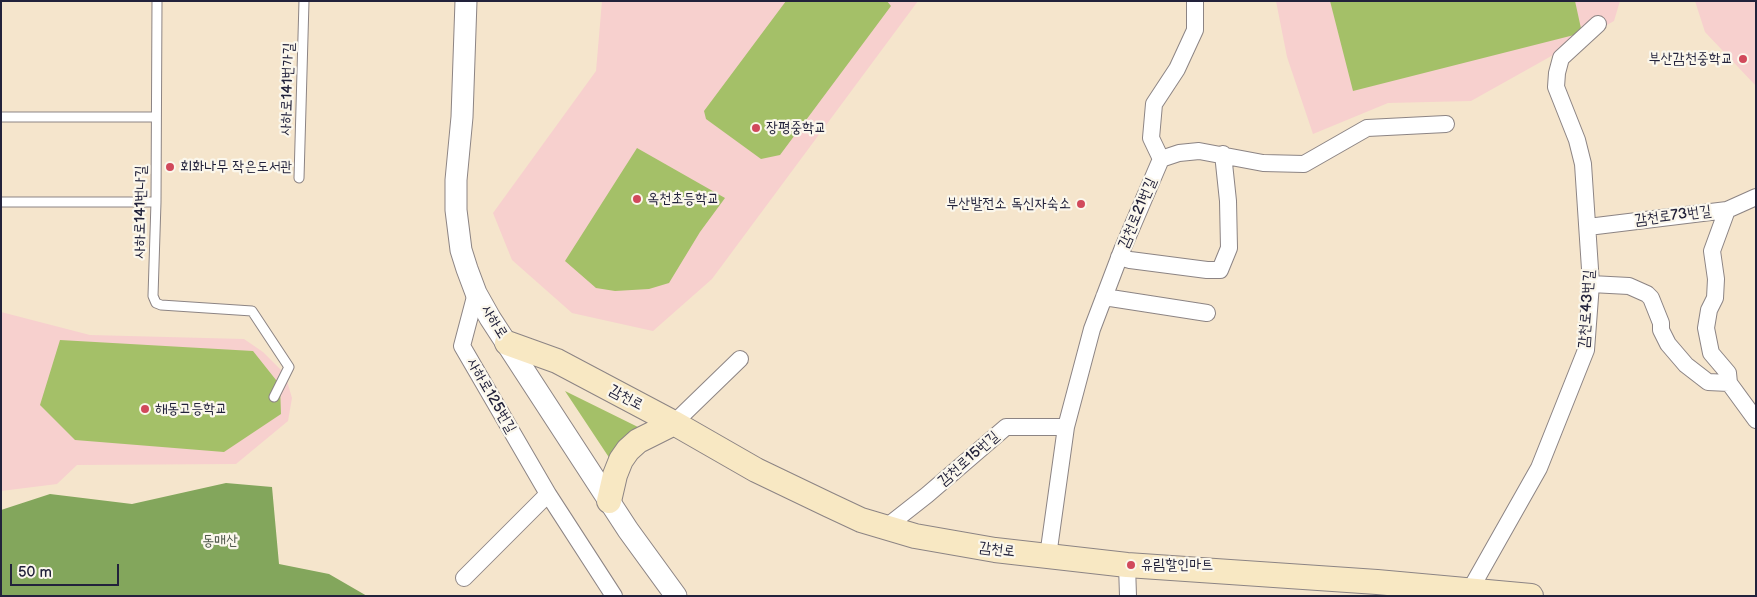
<!DOCTYPE html>
<meta charset="utf-8">
<style>
body{margin:0}
#map{position:relative;width:1757px;height:597px;overflow:hidden;background:#f5e5cc;font-family:"Balsamiq Sans",sans-serif}
canvas{display:block}
.frame{position:absolute;inset:0;border:2px solid #22223b;pointer-events:none}
.scale{position:absolute;left:10px;top:564px;width:109px;height:22px;box-sizing:border-box;border:2px solid #22223b;border-top:0;padding-left:6px;font-size:15px;line-height:18px;white-space:nowrap;color:#22223b;-webkit-text-stroke:4px #fbf7ec;paint-order:stroke}
</style>
<div id="map">
<canvas width="1757" height="597"></canvas>
<div class="frame"></div>
<div class="scale">50 m</div>
</div>
<script>
const c = document.querySelector('canvas').getContext('2d');
c.lineJoin = 'round';
function fill(path, color) { c.fillStyle = color; c.fill(path, 'evenodd'); }
const toPath = rows => new Path2D(rows.map(r => 'M' + r).join(''));
function trace(path, color, width, dash) { c.strokeStyle = color; c.lineWidth = width; c.lineCap = dash ? 'butt' : 'round'; c.setLineDash(dash || []); c.stroke(path); }
function drawText(font, color, halo, rows, align = 'center') {
  c.font = font + ' "Balsamiq Sans","Poor Story",sans-serif'; c.lineWidth = 4.5; c.setLineDash([]); c.textBaseline = 'middle'; c.strokeStyle = halo; c.fillStyle = color; for (const [text, x, y, turn = 0] of rows) {
    c.save(); c.translate(x, y); c.rotate((+turn || 0) * Math.PI / 180); c.textAlign = isNaN(turn) ? turn : align; if (halo) c.strokeText(text, 0, 0); c.fillText(text, 0, 0); c.restore();
  }
}
fill(toPath([
 [602,1,918,1,712,279,653,331,572,313,512,260,493,213,596,71],
 [1276,1,1620,1,1614,21,1471,101,1388,103,1313,134,1287,57],
 [1695,1,1756,1,1756,86,1705,32],
 [1,312,90,335,244,339,263,352,285,374,292,398,288,421,236,464,77,465,57,484,1,491]
]), '#f7d0ce');
fill(toPath([
 [786,1,887,1,891,6,780,155,761,159,706,119,704,111],
 [1330,1,1575,1,1582,33,1353,91],
 [637,148,725,198,700,232,669,283,649,289,615,291,596,288,565,261],
 [60,340,253,351,280,385,281,414,224,452,75,440,40,405],
 [565,391,642,429,612,462]
]), '#a4c068');
fill(toPath([
 [226,483,272,487,279,564,329,574,367,596,1,596,1,510,50,494,132,504]
]), '#83a65c');
const service = toPath([
 [157,1,156,202,153,296,156,303,161,305,252,311,289,367,274,397],
 [1,117,156,117],
 [299,178,304,1],
 [1,202,156,202]
]);
const minor = toPath([
 [1161,159,1151,138,1154,104,1177,69,1195,30,1195,1],
 [1727,210,1712,251,1716,279,1715,298,1709,310,1706,328,1711,353,1728,373,1729,383,1756,420],
 [1588,227,1727,210,1756,197],
 [1119,257,1130,260,1207,270,1220,270,1229,248,1228,201,1223,154],
 [1591,284,1629,286,1647,294,1651,298,1661,323,1661,330,1668,344,1686,365,1708,382,1729,383],
 [1104,297,1207,313],
 [674,423,740,359],
 [548,494,614,596],
 [885,528,927,495,1006,427,1066,427],
 [1048,556,1066,427,1092,329,1122,250,1161,159,1179,153,1199,151,1263,163,1304,164,1367,128,1446,124],
 [1127,565,1128,596],
 [464,578,548,494,462,346,476,293],
 [1469,596,1470,590,1539,468,1586,350,1591,284,1583,164,1577,140,1556,87,1557,73,1561,58,1598,24]
]);
const tertiary = toPath([
 [466,1,462,117,456,180,456,210,461,250,467,269,476,293,490,318,628,530,676,596]
]);
const secondary = toPath([
 [507,343,557,361,674,423,756,470,829,505,861,520,915,536,995,550,1127,565,1377,582,1531,596],
 [609,501,615,475,621,460,628,450,638,441,674,423]
]);
trace(service, '#8c8484', 11);
trace(minor, '#8c8484', 18);
trace(tertiary, '#8c8484', 23);
trace(secondary, '#8c8484', 26);
trace(service, '#fff', 9);
trace(minor, '#fff', 16);
trace(tertiary, '#fff', 21);
trace(secondary, '#f8e8c3', 24);
for (const [x, y, r, color] of [
 [1743,59,5,"#d1495b"],
 [756,128,5,"#d1495b"],
 [170,167,5,"#d1495b"],
 [637,199,5,"#d1495b"],
 [1081,204,5,"#d1495b"],
 [145,409,5,"#d1495b"],
 [1131,565,5,"#d1495b"]
]) { const dot = new Path2D(); dot.arc(x, y, r, 0, 2 * Math.PI); c.fillStyle = color; c.fill(dot); trace(dot, '#fbf7ec', 2); }
drawText('15px', '#22223b', '#fbf7ec', [
 ["부산감천중학교",1733,59,"right"],
 ["장평중학교",766,128],
 ["회화나무 작은도서관",180,167],
 ["옥천초등학교",647,199],
 ["부산발전소 독신자숙소",1071,204,"right"],
 ["해동고등학교",155,409],
 ["유림할인마트",1141,565]
], 'left');
drawText('15px', '#22223b', '#fbf7ec', [
 ["사하로141번가길",288,89,-88],
 ["사하로141번나길",141,212,-89],
 ["감천로21번길",1138,213,-67],
 ["감천로73번길",1673,216,-7],
 ["감천로43번길",1587,309,-86],
 ["사하로",494,322,58],
 ["사하로125번길",491,396,60],
 ["감천로",626,398,28],
 ["감천로15번길",969,459,-41],
 ["감천로",997,550,7]
]);
drawText('15px', '#50594b', '#fbf7ec', [
 ["동매산",220,541]
]);
</script>
